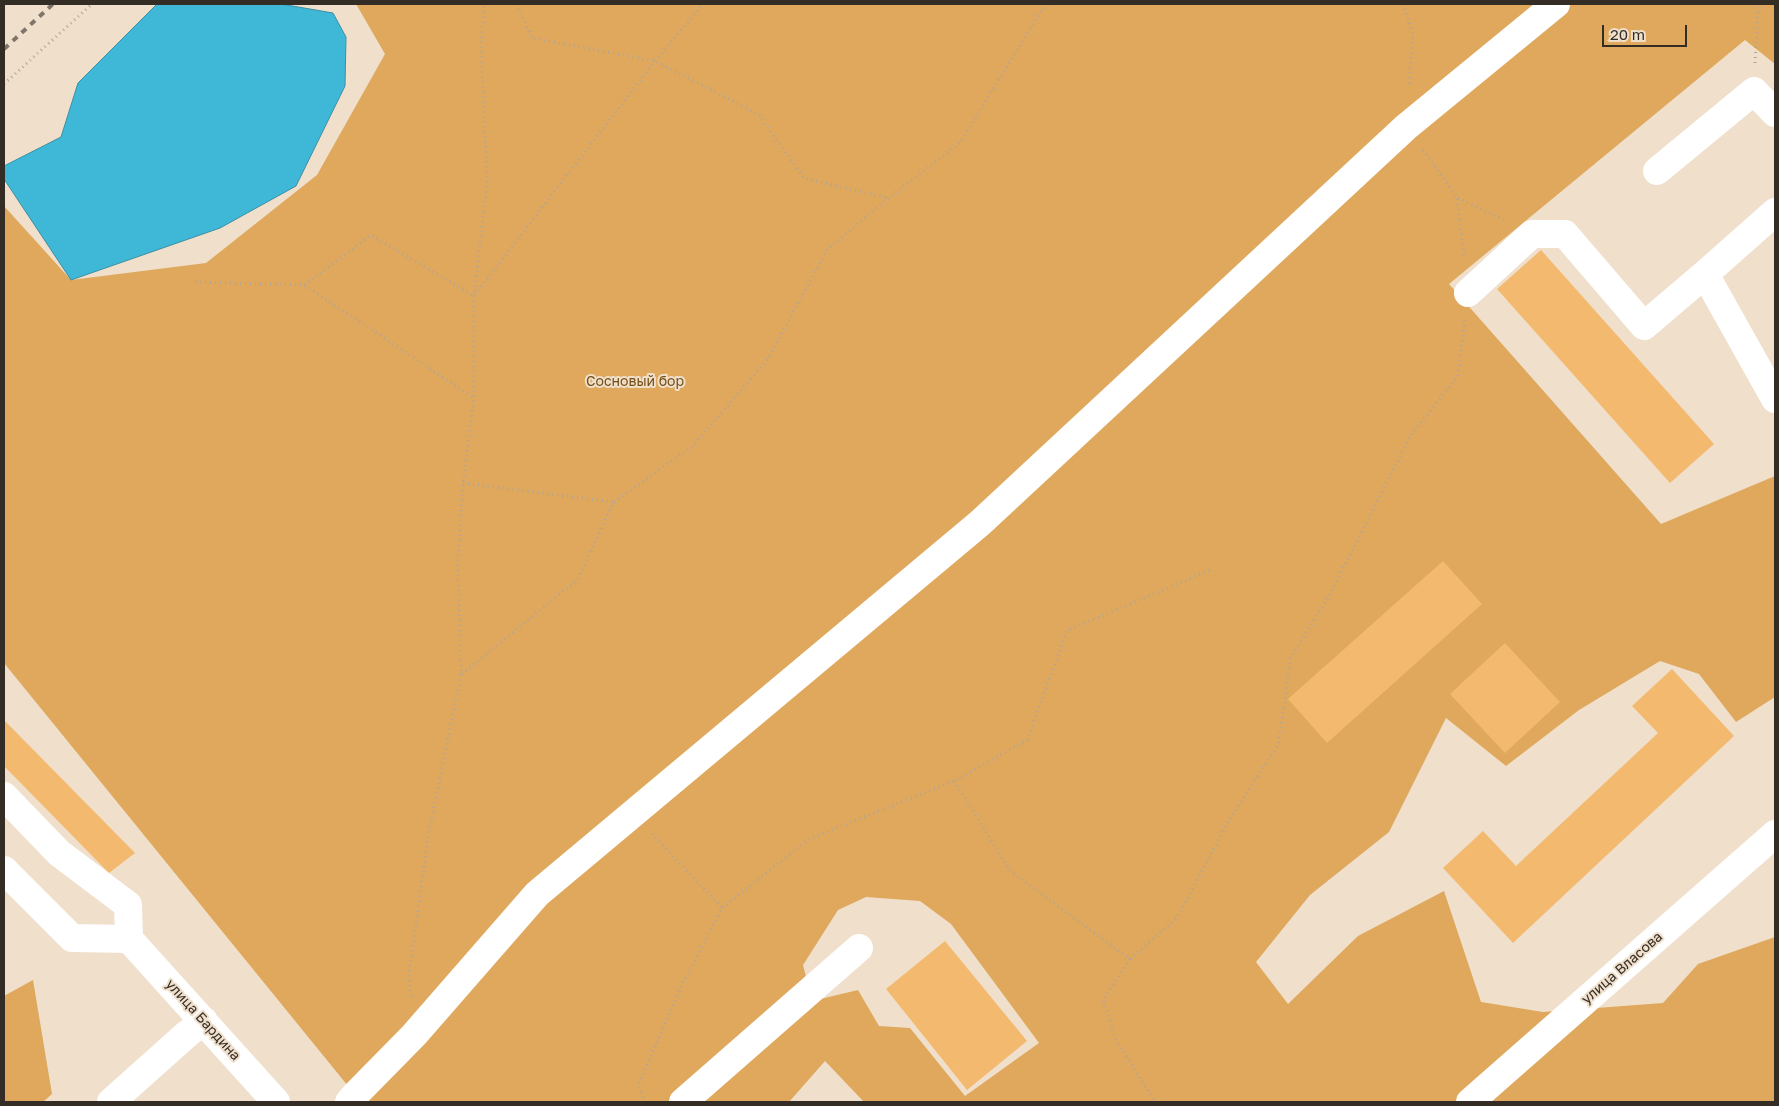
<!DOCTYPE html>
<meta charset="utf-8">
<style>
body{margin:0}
#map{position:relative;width:1779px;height:1106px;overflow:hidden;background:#efdfcb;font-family:"Golos Text",sans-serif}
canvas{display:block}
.frame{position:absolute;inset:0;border:5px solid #342d26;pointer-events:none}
.scale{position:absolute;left:1602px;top:25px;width:85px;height:22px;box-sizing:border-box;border:2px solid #342d26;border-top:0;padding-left:6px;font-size:15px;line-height:18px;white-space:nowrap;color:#342d26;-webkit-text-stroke:4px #efdfcb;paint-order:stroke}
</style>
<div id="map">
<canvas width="1779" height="1106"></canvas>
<div class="frame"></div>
<div class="scale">20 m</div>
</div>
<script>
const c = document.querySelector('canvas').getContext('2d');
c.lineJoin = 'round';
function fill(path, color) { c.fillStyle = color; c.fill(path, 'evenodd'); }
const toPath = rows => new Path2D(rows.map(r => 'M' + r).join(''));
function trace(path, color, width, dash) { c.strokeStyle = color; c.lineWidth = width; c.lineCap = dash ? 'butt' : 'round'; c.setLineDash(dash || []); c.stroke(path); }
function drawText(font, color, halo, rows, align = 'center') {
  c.font = font + ' "Golos Text",sans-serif'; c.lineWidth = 4; c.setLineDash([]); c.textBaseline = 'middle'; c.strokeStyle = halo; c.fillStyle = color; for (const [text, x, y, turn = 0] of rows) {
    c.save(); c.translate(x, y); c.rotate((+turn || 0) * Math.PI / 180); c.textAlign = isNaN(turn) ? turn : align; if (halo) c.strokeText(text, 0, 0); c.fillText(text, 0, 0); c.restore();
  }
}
fill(toPath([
 [356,4,1775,4,1775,64,1745,40,1449,284,1661,524,1775,476,1775,697,1736,722,1699,674,1660,661,1579,710,1506,766,1446,718,1389,832,1310,895,1256,962,1288,1004,1358,936,1444,891,1481,1002,1543,1012,1663,1003,1698,964,1775,937,1775,1102,864,1102,825,1061,789,1102,361,1102,4,663,4,206,71,280,206,263,317,175,385,54],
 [866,897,920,901,951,924,1039,1043,965,1096,910,1028,879,1026,858,990,812,1001,803,965,838,910],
 [33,980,52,1094,43,1102,4,1102,4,996]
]), '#dfa85c');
const water = toPath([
 [157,4,281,4,333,13,346,37,345,86,296,186,220,228,71,280,4,179,4,166,61,137,78,83,157,4]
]);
fill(water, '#3fb8d8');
trace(water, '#3c8ea3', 1);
fill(toPath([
 [1541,250,1714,444,1670,483,1497,289],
 [1443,561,1482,604,1327,743,1288,699],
 [1505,643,1560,702,1505,753,1450,694],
 [1672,669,1734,736,1513,943,1443,868,1483,831,1516,866,1658,733,1632,706],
 [4,720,135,853,109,873,4,766],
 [945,941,1027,1041,967,1090,886,989]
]), '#f3ba6f');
trace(toPath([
 [516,4,532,38,655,61,758,114,804,178,887,198],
 [1403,4,1413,35,1409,86],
 [1755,63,1758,13,1761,4],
 [4,84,92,4],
 [1423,150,1457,197,1464,257],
 [1458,198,1506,221],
 [195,282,304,285,474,398],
 [304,285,371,235,474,296,655,61,703,4],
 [463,483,613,502],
 [462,674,578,579,613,503,694,445,767,360,827,250,888,198,960,143,1039,14,1048,4],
 [954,781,1011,872,1130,959,1103,1000,1116,1040,1155,1102],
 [652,834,722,908],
 [1130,959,1177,918,1228,822,1278,745,1291,657,1329,596,1411,435,1458,376,1465,320],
 [411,996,409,974,429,831,461,675,458,563,463,483,474,398,474,296,487,181,481,42,485,4],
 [645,1102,638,1086,682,985,722,908,809,839,954,781,1027,740,1067,631,1210,570]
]), '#b2a596', 3, [1, 4]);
trace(toPath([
 [1657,171,1754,91,1775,113],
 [1705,274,1775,212],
 [1468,293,1532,234,1565,234,1644,326,1705,274,1775,399],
 [4,796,59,853,128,905,129,939],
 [4,870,72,938,129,939],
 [129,939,276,1102],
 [111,1102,187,1034,204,1021],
 [349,1102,355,1095,414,1035,537,894,980,523,1406,127,1556,4],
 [683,1102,859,948],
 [1470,1102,1775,834]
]), '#fff', 28);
trace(toPath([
 [4,49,53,4]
]), '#7f7568', 4, [6, 6]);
drawText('14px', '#744e15', '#efdfcb', [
 ["Сосновый бор",635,382]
]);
drawText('14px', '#342d26', '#efdfcb', [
 ["улица Власова",1622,968,-41],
 ["улица Бардина",203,1020,48]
]);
</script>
